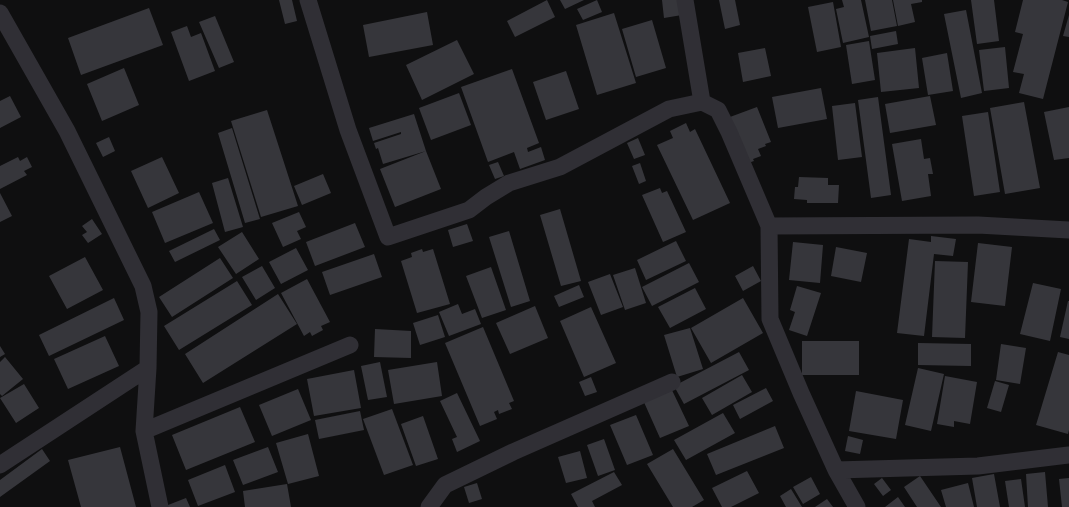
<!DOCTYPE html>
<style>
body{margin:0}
canvas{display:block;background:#0f0f10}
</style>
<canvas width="1069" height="507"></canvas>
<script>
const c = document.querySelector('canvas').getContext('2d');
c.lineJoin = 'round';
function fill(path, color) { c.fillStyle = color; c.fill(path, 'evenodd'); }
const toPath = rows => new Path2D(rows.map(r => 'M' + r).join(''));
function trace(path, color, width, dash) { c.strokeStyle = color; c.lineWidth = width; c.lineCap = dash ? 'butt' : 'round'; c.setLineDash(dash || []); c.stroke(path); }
fill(toPath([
 [279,0,292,0,297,21,285,24],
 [547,0,555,17,515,37,507,21],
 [560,0,584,0,565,9],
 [597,0,602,12,583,20,577,9],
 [662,0,685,0,688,14,664,18],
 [719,0,735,0,740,25,725,29],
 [842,0,861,0,869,37,843,43,836,9,844,7],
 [865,0,892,0,897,26,871,31],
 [893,0,922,0,922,2,911,4,915,22,898,26],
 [971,0,994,0,999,41,977,44],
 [1023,0,1062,0,1068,2,1043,99,1019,93,1024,74,1013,72,1023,34,1015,32],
 [833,2,841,47,817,52,808,7],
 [149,8,163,45,81,75,68,38],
 [966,10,982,93,961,98,944,14],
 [427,12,433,45,369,57,363,25],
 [614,13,636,83,597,95,576,25],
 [1069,15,1069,37,1063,36],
 [215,16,234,62,219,68,199,22],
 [652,20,666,68,636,77,622,29],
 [187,26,191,37,201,33,215,71,189,81,171,32],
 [896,31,898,44,872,49,870,36],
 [457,40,474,74,422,100,406,65],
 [869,41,875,80,852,84,846,45],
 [1005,47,1009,88,984,91,979,50],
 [765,48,771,76,743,82,738,53],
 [915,48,919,88,881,92,877,53],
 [947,53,953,91,928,95,922,58],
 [124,68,139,105,102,121,87,84],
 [512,69,539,143,527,148,528,152,541,147,545,160,520,169,514,152,488,162,461,87],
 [566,71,579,109,546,120,533,82],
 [821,88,827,119,778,128,772,97],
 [459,93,471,125,431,140,419,108],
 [10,96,21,117,0,128,0,101],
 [930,96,936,125,890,133,885,104],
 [878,97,891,195,871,198,858,100],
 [1024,102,1040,188,1005,194,990,108],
 [855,103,862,157,838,160,832,106],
 [757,107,771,142,765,144,766,146,758,149,761,156,753,159,754,161,745,164,730,117],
 [1069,107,1069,158,1054,160,1044,112],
 [267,110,298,206,261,217,231,121],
 [988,112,1000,192,974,196,962,116],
 [414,114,426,151,383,164,378,148,376,149,374,143,401,134,401,132,373,141,369,128],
 [686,123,690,132,695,129,730,203,693,220,657,145,673,138,670,131],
 [232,128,260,219,245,223,218,133],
 [109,137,115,151,103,157,96,143],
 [638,138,645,155,634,159,627,143],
 [921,139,924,159,930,158,933,174,928,174,931,196,902,201,892,144],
 [426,151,441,189,395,207,380,169],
 [18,157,20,161,27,157,32,167,24,171,27,175,0,189,0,166],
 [162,157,179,193,148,208,131,171],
 [498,162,504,176,495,179,489,165],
 [640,163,646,181,639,184,632,166],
 [323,174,331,193,302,205,294,186],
 [799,177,828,178,828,185,839,185,838,203,807,203,807,200,794,199,795,187,798,187],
 [228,178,243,227,225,232,212,183],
 [660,188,662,193,667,191,686,232,663,242,642,195],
 [199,192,213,223,165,243,152,212],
 [0,193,12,216,0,222],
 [560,209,581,281,561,286,540,215],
 [299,212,306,227,297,231,301,239,283,247,272,223],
 [92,219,102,234,88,243,82,235,87,232,82,226],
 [355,223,365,247,315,266,306,242],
 [467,224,473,241,453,247,448,230],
 [214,229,220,240,175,262,169,251],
 [509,231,530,301,511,307,489,237],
 [242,232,259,259,236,274,218,247],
 [931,236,956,239,953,256,934,254,924,336,897,333,909,239,931,242],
 [676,241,686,261,646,280,637,260],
 [793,242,823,245,820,283,789,280],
 [978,243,1012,247,1005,306,971,302],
 [836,247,867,253,861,282,831,276],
 [296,248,308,270,281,284,269,262],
 [422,249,423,252,433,249,450,304,417,313,401,261,412,257,411,253],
 [374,254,382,277,330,295,322,272],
 [85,257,103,290,67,309,49,276],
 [220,258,233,278,172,317,159,297],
 [935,261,968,262,965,338,932,337],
 [689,263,699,282,652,306,642,287],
 [262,266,275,288,256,300,242,277],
 [753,266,761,281,743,291,735,276],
 [491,267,506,310,482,318,466,276],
 [635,268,646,303,625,310,613,275],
 [610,274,623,307,601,315,588,282],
 [307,279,330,322,321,326,323,330,312,336,310,332,304,336,281,293],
 [237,281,252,305,179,350,164,326],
 [1033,283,1061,289,1050,341,1020,334],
 [579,285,584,297,559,307,554,296],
 [797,286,821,293,807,336,789,330,795,312,790,310],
 [695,288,706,309,670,328,658,307],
 [278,294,297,324,203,383,185,354],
 [114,298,124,320,49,356,39,335],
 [743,298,763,333,711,363,691,328],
 [1068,301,1069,301,1069,339,1060,337],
 [458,304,462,314,475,309,481,324,449,336,439,312],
 [535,306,548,338,510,354,496,323],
 [591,307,616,363,584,377,560,321],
 [438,315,445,337,420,345,413,323],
 [483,327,514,401,509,403,512,409,499,414,498,410,494,412,497,419,480,426,445,343],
 [690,328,703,369,677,377,664,335],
 [375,329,411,331,411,358,374,357],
 [105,336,119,366,68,389,54,359],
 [802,341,859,341,859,375,802,375],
 [918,343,971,344,971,366,918,365],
 [1001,344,1026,348,1020,384,996,380],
 [0,346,5,354,0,357],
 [739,352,749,370,684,404,674,386],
 [1058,352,1069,355,1069,430,1068,434,1036,425],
 [5,357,23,379,2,396,0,394,0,362],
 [380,362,387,397,368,400,361,366],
 [437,362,442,396,394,404,388,370],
 [918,368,944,374,931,431,905,425],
 [354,370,361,408,314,416,307,379],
 [742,375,752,392,712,415,702,398],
 [945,376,977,382,970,424,954,421,954,427,937,424],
 [591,377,597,392,585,396,579,382],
 [995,381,1009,385,1001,412,987,408],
 [24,384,39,408,16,423,0,398],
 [671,388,689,426,660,438,643,400],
 [766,388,773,401,740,419,733,405],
 [298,389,311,420,272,436,259,405],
 [856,391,903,400,896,439,849,431],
 [457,393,480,441,457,452,452,439,457,437,440,401],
 [240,407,255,442,186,470,172,435],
 [392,409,413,465,384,475,363,419],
 [360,411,364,430,319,439,315,420],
 [723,413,735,433,686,460,674,440],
 [636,415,653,455,627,465,610,425],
 [423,416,438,459,416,466,401,424],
 [775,426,784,448,716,475,707,454],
 [308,434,319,476,288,484,276,443],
 [848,436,863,440,860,454,845,451],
 [604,439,615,470,598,476,587,445],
 [120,447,136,507,81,507,68,460],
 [268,447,278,472,243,485,233,460],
 [42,449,50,461,0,497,0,480],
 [673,449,704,500,692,507,673,507,647,464],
 [580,451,587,478,566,483,558,457],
 [225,465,235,492,198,506,188,480],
 [747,471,759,493,731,507,722,507,712,488],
 [614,472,622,485,592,501,595,507,578,507,571,494],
 [1045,472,1048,507,1028,507,1026,474],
 [994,474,1000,507,977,507,972,478],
 [920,476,941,507,917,507,904,487],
 [811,477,820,494,803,504,793,487],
 [882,478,891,490,883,496,874,484],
 [1069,478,1069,507,1062,507,1059,479],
 [1021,479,1025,507,1009,507,1005,481],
 [477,483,482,499,469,503,464,487],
 [968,483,974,507,946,507,941,490],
 [287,484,291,507,245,507,243,491],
 [791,489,802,507,786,507,780,496],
 [898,497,905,507,885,507],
 [186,498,190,507,163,507],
 [827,499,833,507,815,507]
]), '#36363b');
trace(toPath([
 [308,0,348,130,388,237,469,210,486,197,509,183,560,167,669,109,702,102,718,110,729,132,769,226,770,319,801,393,836,470,857,507],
 [685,0,702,102],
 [0,13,67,131,143,286,149,312,148,368,144,431,160,507],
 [769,226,978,225,1069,230],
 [144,431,350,345],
 [0,465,148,368],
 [836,470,978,466,1069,455],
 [429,507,445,485,513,452,672,382]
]), '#302f35', 17);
</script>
